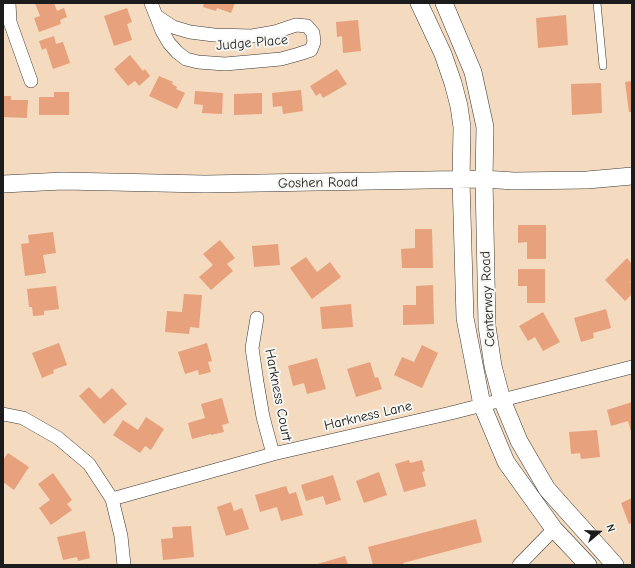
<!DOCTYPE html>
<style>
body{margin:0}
#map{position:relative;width:635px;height:568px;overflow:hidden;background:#f4dabe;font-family:"Comic Neue",sans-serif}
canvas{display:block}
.frame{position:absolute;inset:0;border:4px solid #1c1c1c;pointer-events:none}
.north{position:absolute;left:579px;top:512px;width:40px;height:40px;-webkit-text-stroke:3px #f6f6f2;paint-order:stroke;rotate:71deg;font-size:11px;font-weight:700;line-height:16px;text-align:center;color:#1c1c1c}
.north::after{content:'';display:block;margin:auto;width:14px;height:18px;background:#1c1c1c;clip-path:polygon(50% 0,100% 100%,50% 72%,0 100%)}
</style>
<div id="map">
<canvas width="635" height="568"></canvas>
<div class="frame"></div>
<div class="north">N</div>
</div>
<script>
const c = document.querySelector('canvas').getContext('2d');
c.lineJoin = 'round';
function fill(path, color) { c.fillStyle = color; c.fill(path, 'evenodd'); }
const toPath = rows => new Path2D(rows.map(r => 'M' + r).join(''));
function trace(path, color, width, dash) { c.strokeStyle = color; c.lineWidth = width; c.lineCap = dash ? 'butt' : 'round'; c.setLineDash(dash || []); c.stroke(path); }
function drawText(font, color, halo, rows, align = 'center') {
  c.font = font + ' "Comic Neue",sans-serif'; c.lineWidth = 4; c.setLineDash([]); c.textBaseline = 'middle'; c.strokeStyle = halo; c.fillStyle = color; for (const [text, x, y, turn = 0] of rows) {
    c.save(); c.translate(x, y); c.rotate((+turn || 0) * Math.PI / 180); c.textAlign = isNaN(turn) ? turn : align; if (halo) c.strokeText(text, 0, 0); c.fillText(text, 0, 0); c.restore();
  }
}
fill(toPath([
 [35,3,54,3,57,11,64,8,67,17,60,20,61,24,39,32,34,18,40,16],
 [204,3,235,3,231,13,217,8,216,11,203,7],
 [127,8,132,22,127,24,132,40,114,46,104,16],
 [566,15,568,45,538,48,536,18],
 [358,20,361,51,343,53,342,36,337,37,336,22],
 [54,36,56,44,63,42,70,63,53,69,46,48,42,50,39,41],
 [130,55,143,71,145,69,150,76,139,86,135,81,128,86,114,69],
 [337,69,347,84,323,98,320,93,316,96,310,86],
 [159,76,173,82,172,84,177,87,176,89,185,93,177,109,149,96],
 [632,81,632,112,629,112,625,82],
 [601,83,602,113,572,115,571,84],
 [301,90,303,111,283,114,282,106,273,107,272,93],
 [195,91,223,93,222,114,202,113,203,105,194,104],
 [54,92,69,92,69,115,39,115,39,97,54,97],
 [262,93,262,114,234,115,234,94],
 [3,96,11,96,11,100,28,100,27,118,3,117],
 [518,225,546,225,546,259,527,259,527,242,518,243],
 [415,229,432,229,433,268,402,268,401,249,415,248],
 [53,232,56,253,43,255,46,273,25,276,21,244,29,243,28,235],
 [220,240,235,258,227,264,233,271,211,290,199,277,213,265,203,254],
 [278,244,280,265,254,267,252,246],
 [306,257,317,272,330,262,341,277,312,299,290,268],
 [627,258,632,264,632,281,630,282,632,284,632,294,625,301,605,280],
 [518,269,545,269,545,303,527,303,527,286,518,286],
 [433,285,434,324,403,325,403,305,416,305,416,286],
 [56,286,59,309,44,311,44,315,33,316,32,307,29,307,27,289],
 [184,294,202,295,199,328,190,327,189,334,165,332,167,311,182,312],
 [351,304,353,327,322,329,320,307],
 [606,309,611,328,593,333,594,338,581,342,574,318],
 [543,312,560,342,543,351,535,337,528,341,519,326],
 [59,343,67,365,53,370,54,373,42,378,32,353],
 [207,343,212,361,208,362,211,372,199,375,198,370,185,374,178,352],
 [422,345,438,353,422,388,394,375,402,357,414,362],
 [317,358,326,389,307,394,304,383,293,386,288,366],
 [370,362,375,378,378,377,382,389,356,397,347,369],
 [89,387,100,399,112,388,127,404,104,424,79,396],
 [222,398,229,423,222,425,224,432,211,435,211,434,192,439,188,423,205,418,201,404],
 [632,402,632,435,628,421,611,426,607,410],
 [146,417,164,429,151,450,145,446,140,453,113,435,123,420,138,430],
 [597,430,600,457,581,459,580,453,571,454,569,432],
 [8,453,29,467,14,490,3,482,3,460],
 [409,460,410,463,422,460,425,471,422,472,426,486,404,492,395,464],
 [379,472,387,495,364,503,356,481],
 [53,473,72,500,67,504,72,510,51,525,39,508,50,500,38,484],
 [333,475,341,500,326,505,323,496,306,501,301,485],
 [286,486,289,494,296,492,303,515,281,521,277,507,260,512,255,495],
 [632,498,632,523,629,524,621,503],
 [231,502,234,511,242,508,249,529,226,536,217,507],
 [476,519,482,542,403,563,404,565,373,565,368,547],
 [191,526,194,557,163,560,161,539,173,538,172,527],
 [85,531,90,558,78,561,77,557,63,560,57,537],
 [345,556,348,565,314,565]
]), '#e7a17d');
const service = toPath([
 [597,3,603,66]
]);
const minor = toPath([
 [9,3,10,22,31,81],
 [151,3,162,31,169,43,177,52,186,59,198,62,225,64,281,59,299,54,311,50,314,42,313,33,307,26,296,25,275,32,252,36,214,35,190,32,173,27,158,17],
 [257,318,252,348,257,382,263,417,273,454],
 [3,414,23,418,58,438,89,464,112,499,121,536,124,565],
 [112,499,273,454,451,413,632,367],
 [519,565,554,529]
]);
const tertiary = toPath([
 [419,3,443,54,453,83,459,106,462,127,461,180,465,318,482,405,506,462,554,529,588,565],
 [444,3,473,72,485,127,484,179,487,326,493,366,502,400,519,441,547,489,615,565],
 [3,184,63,181,205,184,484,179,514,181,587,180,632,176]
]);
trace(service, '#3c3834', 8);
trace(minor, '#3c3834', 14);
trace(tertiary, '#3c3834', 18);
trace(service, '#fff', 7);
trace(minor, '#fff', 13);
trace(tertiary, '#fff', 17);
drawText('14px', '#1c1c1c', '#f6f6f2', [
 ["Judge Place",252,43,-5],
 ["Goshen Road",318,183,-1],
 ["Centerway Road",488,299,-93],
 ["Harkness Court",278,395,79],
 ["Harkness Lane",368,416,-13]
]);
</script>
